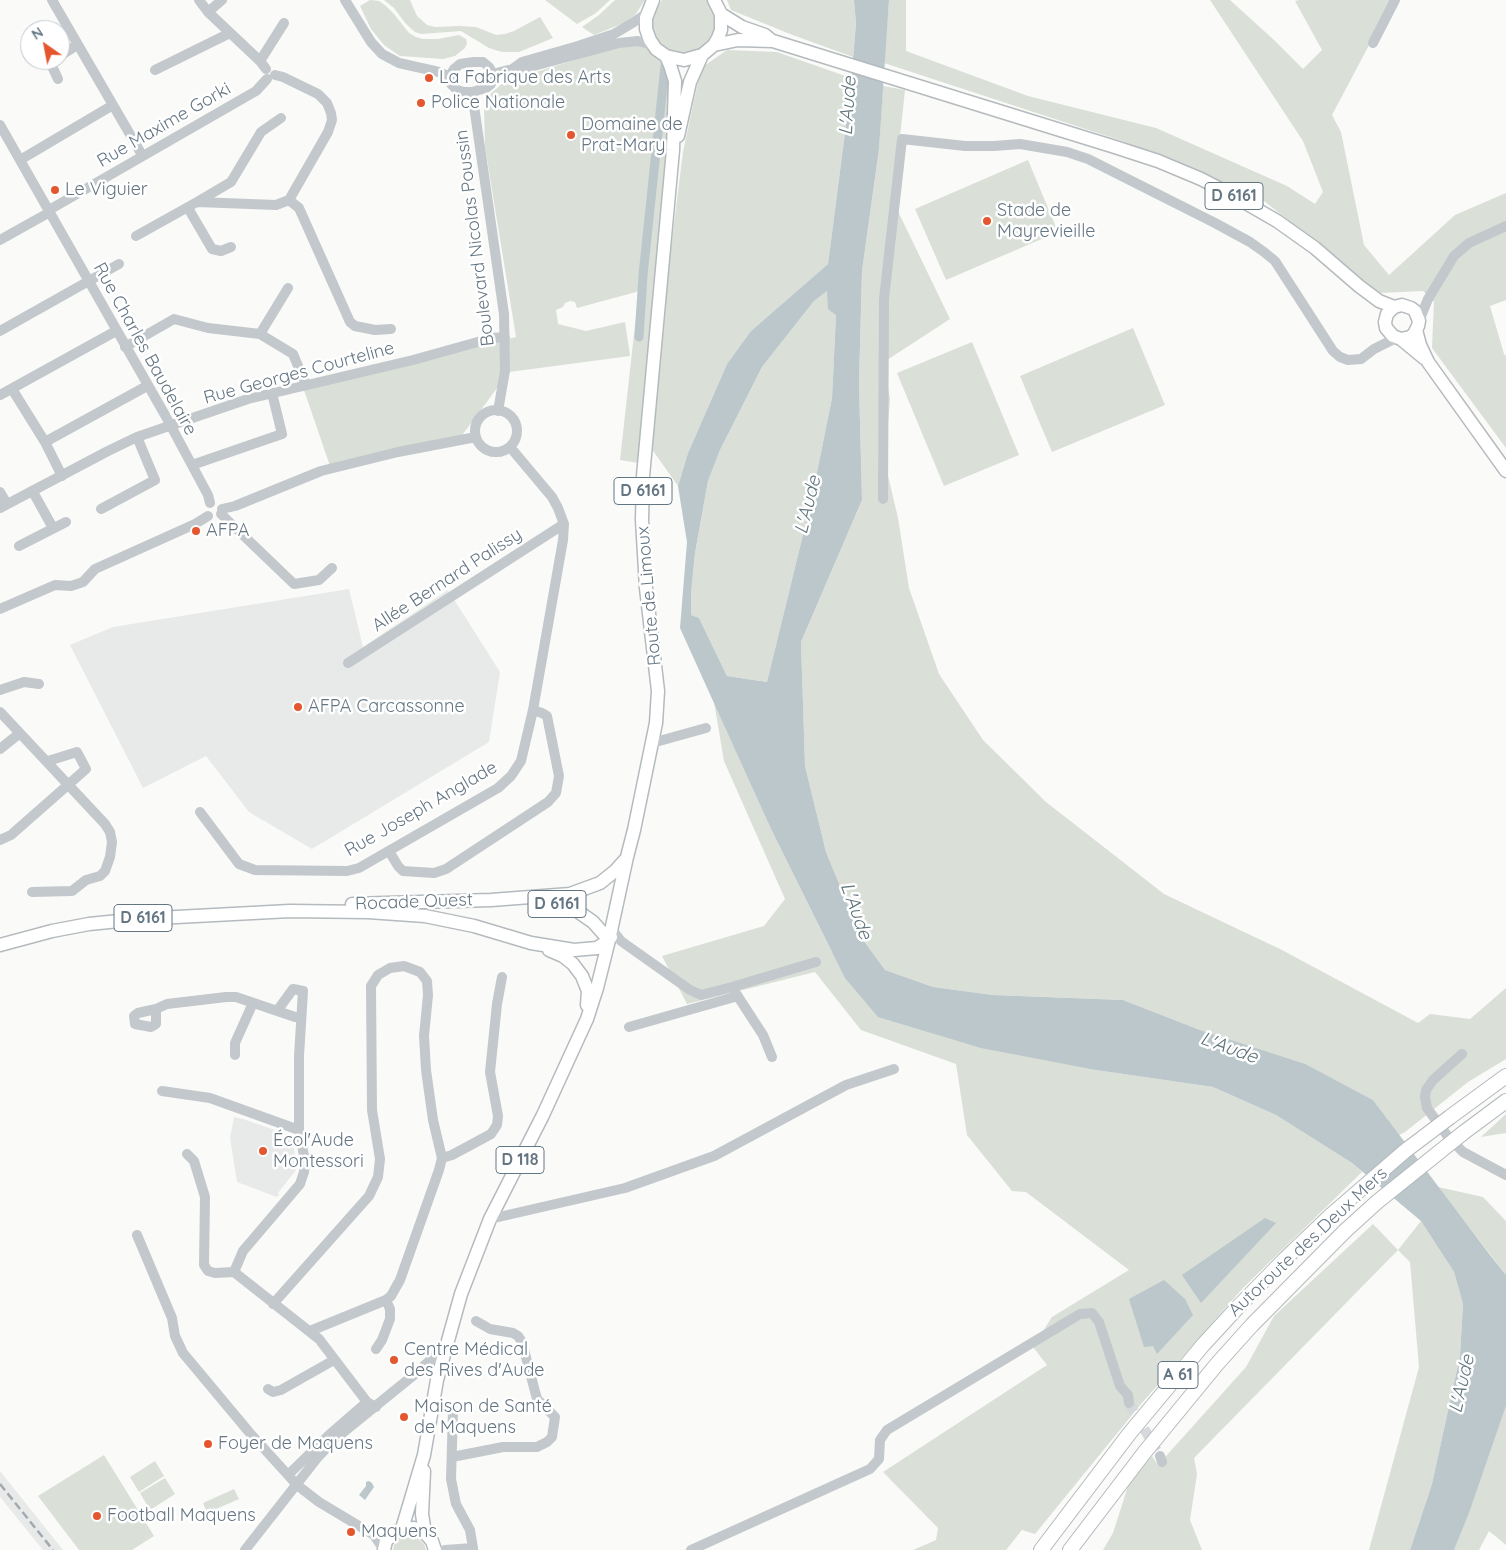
<!DOCTYPE html>
<meta charset="utf-8">
<style>
body{margin:0}
#map{position:relative;width:1506px;height:1550px;overflow:hidden;background:#fafaf8;font-family:Quicksand,sans-serif}
canvas{display:block}
.north{position:absolute;left:20px;top:20px;width:50px;height:50px;box-sizing:border-box;background:#fff;border:1px solid #c1c8cd;border-radius:50%;rotate:327deg;font-size:14px;font-weight:700;line-height:20px;text-align:center;color:#657683}
.north::after{content:'';display:block;margin:auto;width:18px;height:22px;background:#e4572e;clip-path:polygon(50% 0,100% 100%,50% 72%,0 100%)}
</style>
<div id="map">
<canvas width="1506" height="1550"></canvas>
<div class="north">N</div>
</div>
<script>
const c = document.querySelector('canvas').getContext('2d');
c.lineJoin = 'round';
function fill(path, color) { c.fillStyle = color; c.fill(path, 'evenodd'); }
const toPath = rows => new Path2D(rows.map(r => 'M' + r).join(''));
function trace(path, color, width, dash) { c.strokeStyle = color; c.lineWidth = width; c.lineCap = dash ? 'butt' : 'round'; c.setLineDash(dash || []); c.stroke(path); }
function drawText(font, color, halo, rows, align = 'center') {
  c.font = font + ' Quicksand,sans-serif'; c.lineWidth = 5; c.setLineDash([]); c.textBaseline = 'middle'; c.strokeStyle = halo; c.fillStyle = color; for (const [text, x, y, turn = 0] of rows) {
    c.save(); c.translate(x, y); c.rotate((+turn || 0) * Math.PI / 180); c.textAlign = isNaN(turn) ? turn : align; if (halo) c.strokeText(text, 0, 0); c.fillText(text, 0, 0); c.restore();
  }
}
fill(toPath([
 [349,589,363,647,448,590,500,672,489,742,312,849,249,812,206,756,143,788,70,645,113,627],
 [234,1117,243,1119,292,1136,296,1163,296,1170,278,1193,279,1195,277,1197,237,1182,230,1138],
 [0,1471,63,1550,43,1550,0,1497]
]), '#e8e9e9');
fill(toPath([
 [370,0,379,1,386,6,394,14,409,33,416,37,423,39,438,39,459,35,466,39,467,43,465,48,455,56,443,59,400,56,384,45,371,29,360,6],
 [384,0,410,0,417,16,427,25,435,27,459,26,476,27,496,35,505,34,514,31,540,17,553,38,519,52,502,52,489,48,461,31,421,34,415,32,406,24,394,8],
 [545,0,610,0,596,13,577,24],
 [615,0,645,0,635,15,624,23,594,35,582,27,599,15],
 [662,0,709,0,714,7,717,29,705,47,685,55,669,51,661,44,655,34,652,24,654,13],
 [727,0,854,0,856,23,853,57,790,34,731,10],
 [889,0,906,0,906,51,1028,96,1156,128,1287,186,1315,204,1323,192,1303,141,1210,0,1230,0,1274,40,1303,69,1322,50,1295,1,1299,0,1393,0,1332,115,1341,132,1364,245,1389,275,1455,215,1506,193,1506,300,1490,306,1504,354,1506,356,1506,448,1432,348,1434,302,1423,291,1379,293,1264,201,1122,141,884,63],
 [641,44,650,49,669,69,673,90,639,463,620,460,639,289,636,292,577,308,575,302,570,301,565,303,563,307,556,310,558,324,586,331,625,322,630,356,509,372,454,446,330,466,304,390,516,337,485,147,484,105,488,96,504,82,613,48],
 [727,50,777,52,851,78,850,94,828,264,751,331,727,364,688,453,678,486,651,448,658,352,683,152,701,68],
 [883,86,905,90,893,201,950,319,884,362,890,399,885,463,898,518,909,588,939,674,983,740,1046,802,1164,894,1282,950,1418,1023,1430,1014,1470,1019,1506,988,1506,1059,1468,1082,1405,1132,1399,1135,1373,1100,1305,1065,1200,1030,1123,1000,993,995,933,987,885,970,861,937,826,852,805,766,801,642,862,500,859,383,862,271,879,149],
 [1028,160,1058,232,946,280,915,209],
 [828,290,836,315,832,398,811,502,767,682,727,676,699,618,691,615,691,594,695,553,708,481,720,450,762,367,814,301],
 [1133,328,1165,405,1052,452,1020,376],
 [972,342,1019,455,944,486,897,373],
 [714,702,771,829,832,952,1096,1070,1213,1087,1276,1115,1352,1163,1362,1172,1243,1288,1141,1404,1035,1534,1022,1530,1006,1550,913,1550,936,1540,938,1528,883,1472,1047,1365,1033,1347,1052,1317,1129,1270,1026,1192,1012,1191,967,1135,956,1064,861,1030,815,972,687,1004,662,956,764,926,785,899,724,761],
 [1506,1114,1506,1133,1481,1137],
 [1438,1187,1483,1197,1506,1221,1506,1275],
 [1421,1221,1454,1272,1463,1304,1460,1356,1432,1484,1410,1550,1369,1550,1419,1367,1410,1262,1398,1250,1194,1458,1197,1474,1190,1520,1202,1550,1103,1550,1113,1533,1129,1483,1152,1456,1158,1465,1246,1367,1274,1316,1373,1224,1398,1250],
 [1506,1406,1506,1545,1489,1531,1479,1550,1454,1550,1469,1512],
 [104,1455,154,1536,132,1550,79,1550,38,1496],
 [155,1461,164,1476,139,1492,130,1477],
 [165,1478,175,1494,150,1510,140,1493],
 [234,1489,239,1499,207,1513,203,1503],
 [405,1536,413,1536,419,1539,424,1544,426,1550,393,1550,394,1545,399,1539]
]), '#dadfd7');
fill(toPath([
 [854,0,889,0,879,149,862,271,859,383,862,500,801,642,805,766,826,852,861,937,885,970,933,987,993,995,1123,1000,1200,1030,1305,1064,1373,1100,1490,1255,1506,1275,1506,1406,1469,1513,1454,1550,1410,1550,1432,1484,1460,1356,1463,1304,1454,1272,1421,1221,1352,1163,1276,1115,1213,1087,1096,1070,981,1048,878,1017,845,978,832,952,771,829,680,628,687,542,678,486,688,453,727,364,751,331,828,264,850,94,856,23],
 [827,291,828,309,836,315,832,398,811,502,767,682,727,676,699,618,691,615,691,594,695,553,708,481,720,450,762,367,814,301],
 [1265,1218,1276,1223,1201,1303,1182,1275],
 [1164,1280,1185,1299,1193,1315,1157,1354,1153,1346,1144,1347,1129,1299],
 [369,1481,372,1483,374,1487,365,1500,359,1495,366,1486,366,1482]
]), '#bbc7cb');
trace(toPath([
 [639,337,643,275,665,66]
]), '#bbc7cb', 9);
trace(toPath([
 [1129,1403,1160,1456]
]), '#d5d9db', 10, [10, 5]);
const major = toPath([
 [653,0,646,18,646,29,650,40,656,49,666,56,684,60,702,55,714,45,718,38,721,30,721,14,714,0],
 [721,14,742,27,765,35,771,40],
 [714,45,738,40,773,41,1115,147,1158,161,1201,179,1232,195,1277,221,1315,248,1359,286,1379,301,1394,307],
 [678,136,690,82,702,55],
 [1416,330,1420,345,1428,362,1506,471],
 [1401,339,1410,337,1414,334,1418,326,1419,321,1415,311,1411,308,1402,305,1394,307,1387,314,1385,322,1386,328,1393,336,1401,339,1424,358],
 [540,903,552,903,573,908,593,922,609,940],
 [352,904,491,900,570,894,600,883,615,871,625,860],
 [0,945,52,931,89,924,139,919,290,911,368,912,425,916,474,926,531,943,574,950,597,948,609,940,611,937],
 [549,950,563,956,573,964,582,976,588,991,587,1005],
 [424,1471,422,1514,425,1533],
 [402,1529,424,1455,437,1380,461,1294,490,1219,543,1115,587,1019,597,988,609,940,627,857,634,830,656,723,658,691,646,588,642,520,643,476,673,150,675,81,670,65,666,56],
 [384,1550,386,1541,393,1534,402,1529,414,1528,425,1533,432,1541,435,1550]
]);
const highway = toPath([
 [1450,1117,1506,1076],
 [1463,1133,1506,1101],
 [1041,1550,1129,1434,1203,1345,1238,1307,1286,1258,1331,1215],
 [1070,1550,1144,1453,1217,1364,1252,1325,1345,1231]
]);
trace(major, '#b5babe', 15);
trace(highway, '#b4b9bd', 16);
trace(toPath([
 [52,0,142,155],
 [199,0,208,12,260,61,266,69],
 [345,0,371,42,382,54,399,63,439,72,451,77],
 [208,12,222,0],
 [1373,43,1395,0],
 [60,56,77,45],
 [53,60,50,62,58,79],
 [260,61,284,23],
 [474,62,483,62,489,67,493,74,491,84,486,88,472,92,464,92,457,90,451,84,451,74,454,69,460,64,474,62],
 [155,70,230,33],
 [511,70,522,62,578,46,614,34,634,22,647,13],
 [493,74,508,70,519,70,619,43,638,41,653,45],
 [472,92,504,314,505,371,498,411],
 [0,125,165,415,208,495,210,503],
 [20,160,113,105],
 [289,200,299,208,350,322,355,326,375,330,391,329],
 [197,202,276,205,289,200,328,132,332,120,331,113,327,103,318,94,283,77,275,75],
 [188,208,212,249,221,251,231,247],
 [49,210,256,91,267,79],
 [136,236,197,202,231,182,261,132,281,118],
 [0,240,50,212],
 [1419,321,1428,299,1454,256,1469,243,1506,226],
 [0,331,119,264],
 [260,334,288,288],
 [125,347,174,319,208,328,260,334,293,354,306,385],
 [12,389,45,442,62,476],
 [0,395,116,331],
 '475 431a21 21 0 1 1 42 0a21 21 0 1 1-42 0Z',
 [45,442,147,386],
 [192,465,282,434,272,393],
 [0,492,7,504],
 [33,492,53,528],
 [883,499,884,299,902,139,965,146,994,146,1020,144,1067,152,1088,159,1215,223,1250,242,1264,252,1275,261,1333,351,1340,357,1348,360,1361,359,1374,349,1396,338],
 [0,508,108,451,137,437,169,426,248,399,413,360,492,338,505,337],
 [101,509,155,480,137,437],
 [222,509,235,506,321,471,398,452,476,437],
 [221,514,294,584,319,580,332,568],
 [19,546,66,522],
 [0,609,55,585,71,586,83,582,95,569,195,524,208,516],
 [348,663,564,524],
 [0,690,24,682,39,684],
 [0,712,105,824,110,832,112,842,110,857,105,871,100,876,86,880,72,891,32,892],
 [652,743,706,728],
 [0,749,20,733],
 [200,812,239,864,255,870,347,871,359,868,498,788,511,776,521,761,533,710,563,540,564,524,558,508,552,497,510,447],
 [0,840,11,835,86,769,77,752,48,761],
 [389,851,398,866,403,871,434,873,446,869,548,802,556,793,559,776,547,716,542,713,533,710],
 [614,932,621,941,690,990,701,995,732,987,816,962],
 [735,992,763,1035,772,1057],
 [156,1009,156,1024,151,1027,135,1024,134,1016,138,1013,156,1009,167,1004,226,997,236,997,295,1017,301,1017],
 [629,1027,738,996],
 [1462,1054,1433,1080,1426,1090,1425,1097,1427,1108,1449,1138,1463,1152,1506,1175],
 [235,1055,235,1043,253,1003],
 [162,1091,210,1098,299,1130],
 [187,1154,194,1161,205,1197,204,1265,208,1271,215,1273,234,1272],
 [442,1158,452,1155,491,1134,497,1125,498,1116,490,1072,497,1004,502,977],
 [490,1219,625,1188,714,1156,846,1085,894,1069],
 [137,1235,172,1318,175,1336,183,1353,249,1432,297,1485,319,1502,374,1535,384,1550],
 [234,1272,243,1251,300,1184,304,1172,305,1161,299,1130,299,1056,303,991,293,989,277,1011],
 [234,1272,319,1339,367,1402,376,1407],
 [273,1304,369,1196,378,1177,380,1159,372,1110,371,986,378,975,390,968,404,966,420,972,427,981,428,995,424,1036,426,1070,433,1120,442,1158,439,1170,400,1280,391,1296,386,1300,310,1331],
 [376,1349,382,1340,390,1319,390,1309,386,1300],
 [268,1389,273,1392,281,1390,334,1360],
 [453,1411,451,1479,456,1504,470,1530,473,1548],
 [1160,1456,1162,1462],
 [452,1457,503,1447,537,1447,547,1442,552,1437,555,1417,537,1399,522,1342,518,1336,513,1333,490,1329,476,1321],
 [288,1475,329,1435,367,1402],
 [245,1550,318,1457,335,1439,415,1374,446,1346],
 [445,1550,473,1548,473,1550],
 [691,1550,870,1469,879,1459,880,1440,887,1430,1080,1314,1092,1313,1099,1322,1120,1386,1128,1395,1129,1403]
]), '#c3c8cc', 10);
trace(major, '#fff', 12);
trace(highway, '#fff', 14);
trace(toPath([
 [0,1484,53,1550]
]), '#a2aab0', 2.5, [8, 4]);
const highwayBridge = toPath([
 [1331,1215,1405,1151,1450,1117],
 [1345,1231,1377,1202,1463,1133]
]);
trace(highwayBridge, '#b4b9bd', 16, []);
trace(highwayBridge, '#fff', 14);
for (const [x, y, r, color] of [
 [429,78,5,"#e4572e"],
 [421,103,5,"#e4572e"],
 [571,135,5,"#e4572e"],
 [55,190,5,"#e4572e"],
 [987,221,5,"#e4572e"],
 [196,531,5,"#e4572e"],
 [298,707,5,"#e4572e"],
 [263,1151,5,"#e4572e"],
 [394,1360,5,"#e4572e"],
 [404,1417,5,"#e4572e"],
 [208,1444,5,"#e4572e"],
 [97,1516,5,"#e4572e"],
 [351,1532,5,"#e4572e"]
]) { const dot = new Path2D(); dot.arc(x, y, r, 0, 2 * Math.PI); c.fillStyle = color; c.fill(dot); trace(dot, '#fff', 2); }
for (const [x, y, w] of [
 [1234,196,58],
 [643,491,58],
 [557,904,58],
 [143,918,58],
 [520,1160,48],
 [1178,1375,40]
]) { const box = new Path2D(); box.roundRect(x - w / 2, y - 13.5, w, 27, 4); c.fillStyle = '#fff'; c.fill(box); trace(box, '#657683', 1); }
drawText('bold 16px', '#657683', null, [
 ["D 6161",1234,196],
 ["D 6161",643,491],
 ["D 6161",557,904],
 ["D 6161",143,918],
 ["D 118",520,1160],
 ["A 61",1178,1375]
]);
drawText('18px', '#657683', '#fff', [
 ["La Fabrique des Arts",439,78],
 ["Police Nationale",431,103],
 ["Domaine de",581,125],
 ["Prat-Mary",581,146],
 ["Le Viguier",65,190],
 ["Stade de",997,211],
 ["Mayrevieille",997,232],
 ["AFPA",206,531],
 ["AFPA Carcassonne",308,707],
 ["Écol'Aude",273,1141],
 ["Montessori",273,1162],
 ["Centre Médical",404,1350],
 ["des Rives d'Aude",404,1371],
 ["Maison de Santé",414,1407],
 ["de Maquens",414,1428],
 ["Foyer de Maquens",218,1444],
 ["Football Maquens",107,1516],
 ["Maquens",361,1532]
], 'left');
drawText('18px', '#657683', '#fff', [
 ["Rue Maxime Gorki",164,125,-30],
 ["Boulevard Nicolas Poussin",475,238,-97],
 ["Rue Charles Baudelaire",145,349,61],
 ["Rue Georges Courteline",299,373,-15],
 ["Allée Bernard Palissy",447,580,-33],
 ["Route de Limoux",649,596,-95],
 ["Rue Joseph Anglade",421,809,-30],
 ["Rocade Ouest",414,902,-2],
 ["Autoroute des Deux Mers",1308,1242,-43]
]);
drawText('italic 19px', '#60757c', '#fff', [
 ["L'Aude",848,106,-86],
 ["L'Aude",808,505,-76],
 ["L'Aude",856,911,70],
 ["L'Aude",1229,1048,20],
 ["L'Aude",1462,1384,-77]
]);
</script>
